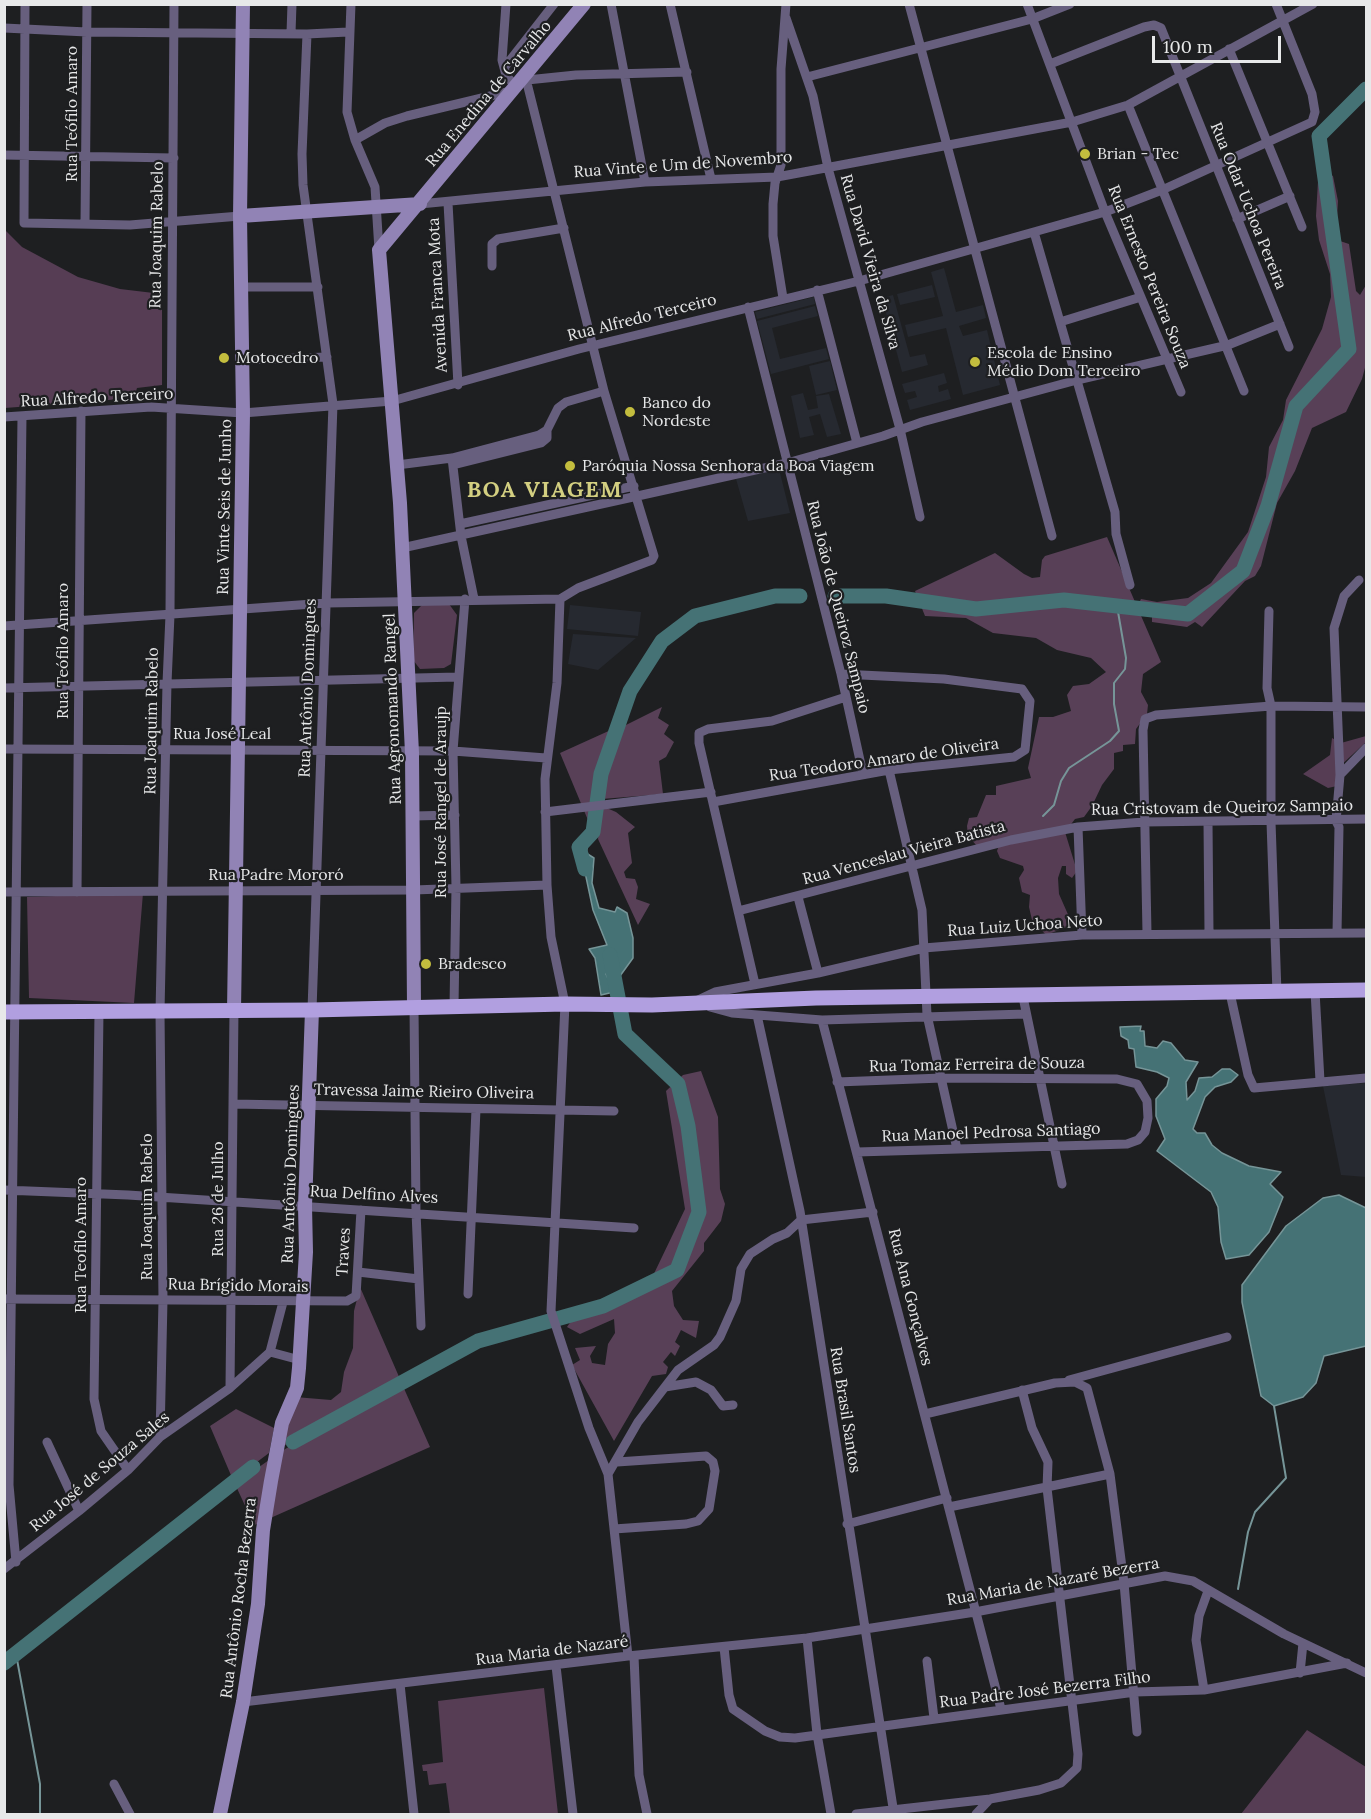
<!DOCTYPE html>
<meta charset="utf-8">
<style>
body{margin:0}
#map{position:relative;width:1371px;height:1819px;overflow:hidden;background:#1e1f21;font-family:Lora,serif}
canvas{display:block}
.frame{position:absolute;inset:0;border:6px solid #e7e8e9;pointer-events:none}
.scale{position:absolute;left:1152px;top:36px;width:129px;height:27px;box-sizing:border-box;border:3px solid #e7e8e9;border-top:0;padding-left:8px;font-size:18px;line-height:21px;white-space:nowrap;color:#e7e8e9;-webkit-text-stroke:4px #1e1f21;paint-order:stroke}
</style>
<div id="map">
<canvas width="1371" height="1819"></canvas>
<div class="frame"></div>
<div class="scale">100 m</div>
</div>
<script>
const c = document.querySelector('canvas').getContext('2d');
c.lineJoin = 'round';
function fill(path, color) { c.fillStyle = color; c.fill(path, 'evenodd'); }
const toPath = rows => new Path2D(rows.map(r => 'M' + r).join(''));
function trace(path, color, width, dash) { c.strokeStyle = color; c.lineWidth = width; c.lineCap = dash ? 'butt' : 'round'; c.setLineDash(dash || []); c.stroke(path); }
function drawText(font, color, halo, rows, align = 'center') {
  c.font = font + ' Lora,serif'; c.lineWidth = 4.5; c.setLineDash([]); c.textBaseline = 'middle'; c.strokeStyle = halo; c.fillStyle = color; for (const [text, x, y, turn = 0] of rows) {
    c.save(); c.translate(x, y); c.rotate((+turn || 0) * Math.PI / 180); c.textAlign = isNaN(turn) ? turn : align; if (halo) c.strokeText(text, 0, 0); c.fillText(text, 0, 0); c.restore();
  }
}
fill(toPath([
 [944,268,956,312,983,305,986,318,959,326,963,336,987,330,1000,385,963,395,946,328,908,337,905,325,943,316,931,272],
 [932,285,935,297,900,305,897,294],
 [893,295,910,357,925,354,928,365,902,372,882,298],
 [814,297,815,304,757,319,755,312],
 [815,306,818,316,772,328,780,359,826,348,829,359,771,374,757,321],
 [830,361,837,390,816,395,809,366],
 [944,373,947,383,938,386,939,392,948,389,951,399,910,410,907,400,917,397,915,391,905,393,902,384],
 [803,393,808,410,818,408,816,396,829,394,841,434,827,437,820,414,809,417,814,435,800,438,791,396],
 [779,469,790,513,748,521,736,479],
 [570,605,641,612,638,636,567,629],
 [573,634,636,638,598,670,568,664],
 [1366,1083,1366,1177,1341,1175,1323,1086]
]), '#262930');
fill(toPath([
 [4,229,22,247,78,277,120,289,162,294,162,385,137,388,134,398,5,408],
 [449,604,457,615,451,664,444,668,420,669,413,660,414,613,422,605],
 [1366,736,1366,742,1338,768,1337,786,1328,788,1303,774,1330,755,1332,738,1341,743],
 [1065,832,1077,871,1072,878,1066,874,1066,866,1062,866,1058,878,1059,894,1070,919,1067,927,1046,935,1032,920,1029,907,1030,895,1022,892,1019,878,1024,870,1023,866,1000,858,997,851,999,845],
 [143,893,134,1003,29,998,27,897],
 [544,1688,558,1814,450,1814,446,1783,429,1785,427,1771,423,1771,422,1765,443,1762,438,1701],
 [1307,1730,1366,1767,1366,1814,1241,1814]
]), '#563d54');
fill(toPath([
 [1327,173,1333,176,1338,201,1336,234,1340,241,1349,244,1356,291,1360,295,1366,285,1366,364,1362,379,1346,412,1312,428,1295,471,1277,503,1261,566,1255,576,1245,581,1202,627,1195,622,1187,627,1152,622,1152,615,1139,603,1141,599,1157,602,1188,598,1211,583,1248,532,1266,477,1269,447,1283,420,1286,400,1322,329,1331,297,1330,274,1319,240,1316,216,1318,181],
 [1107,537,1161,662,1143,674,1141,692,1148,705,1147,714,1136,729,1135,744,1123,745,1123,751,1114,753,1114,769,1102,785,1092,806,1084,817,1075,819,1069,827,977,846,968,836,967,826,969,818,977,817,986,795,996,795,996,786,1031,778,1028,768,1039,717,1053,717,1071,711,1067,695,1073,686,1089,684,1106,672,1091,658,1057,650,1036,638,993,633,966,618,925,616,915,591,995,553,1024,574,1032,578,1040,577,1042,560,1045,556],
 [662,707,658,718,669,725,664,734,674,742,666,757,659,761,663,794,602,799,605,775,624,726],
 [613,729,598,770,590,825,560,753],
 [602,806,616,812,635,827,628,833,632,863,624,872,626,878,635,879,638,887,636,899,650,904,638,925,598,839],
 [701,1071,718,1117,720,1189,725,1204,721,1221,704,1243,704,1251,672,1291,674,1306,683,1320,699,1321,696,1338,681,1330,675,1342,680,1346,675,1356,671,1352,663,1362,668,1367,666,1374,652,1376,614,1441,572,1365,580,1360,575,1348,596,1346,590,1356,592,1363,605,1365,608,1344,615,1333,614,1319,580,1334,567,1327,580,1308,649,1284,685,1209,666,1091,683,1075],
 [360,1287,400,1379,280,1448,295,1397,331,1400,341,1392,344,1372,353,1348,354,1311],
 [402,1384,430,1447,266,1520,278,1453],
 [236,1409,274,1428,269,1453,233,1480,210,1426],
 [269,1460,261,1523,254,1525,235,1484]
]), '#584057');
const water = toPath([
 [591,830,586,853,594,858,592,883,599,908,615,912,617,907,627,913,633,938,633,958,620,976,606,974,614,992,601,995,595,958,589,949,607,945,593,910,579,844,591,830],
 [1141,1026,1140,1031,1144,1031,1145,1046,1157,1048,1163,1041,1171,1043,1185,1060,1198,1062,1186,1082,1187,1100,1195,1091,1199,1078,1212,1077,1222,1069,1230,1069,1238,1075,1231,1082,1215,1087,1205,1097,1193,1129,1197,1133,1205,1133,1212,1145,1222,1153,1249,1166,1281,1172,1270,1184,1283,1197,1269,1232,1249,1255,1226,1259,1221,1242,1218,1207,1211,1192,1157,1151,1165,1139,1156,1116,1156,1099,1167,1086,1169,1078,1157,1072,1136,1067,1134,1049,1129,1048,1128,1040,1121,1036,1120,1027,1141,1026],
 [1339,1195,1366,1208,1366,1346,1324,1356,1316,1383,1303,1397,1274,1406,1261,1396,1242,1302,1242,1285,1286,1226,1323,1198,1339,1195]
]);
fill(water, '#457275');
trace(water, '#769598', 1.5);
trace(toPath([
 [1043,816,1054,805,1061,781,1069,768,1110,741,1119,731,1114,704,1114,683,1125,669,1126,658,1117,606],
 [1238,1589,1248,1532,1255,1512,1286,1478,1274,1406],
 [16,1654,40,1784,40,1814]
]), '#769598', 2);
trace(toPath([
 [835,596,886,596,976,609,1064,600,1188,614,1243,571,1268,506,1296,406,1349,349,1319,136,1366,89],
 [585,869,579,847,593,832,601,774,630,691,662,641,695,616,775,596,800,596],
 [293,1442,478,1341,603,1306,677,1270,699,1212,688,1126,678,1084,625,1034,610,955],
 [4,1663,253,1467]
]), '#457275', 15);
trace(toPath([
 [25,4,24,223,130,225,240,216],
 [351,4,347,112,355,140,375,187,379,250],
 [506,4,502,60,506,75,515,86],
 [611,4,645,182],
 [670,4,711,179],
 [909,4,1052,536],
 [1027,4,1105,212,1181,392],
 [786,18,813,96,828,168,900,429,920,517],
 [4,28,87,32,307,34],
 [291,33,292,4],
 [1229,49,1302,227],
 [1050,64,1144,27,1154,25,1161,28,1289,347],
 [504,68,554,4],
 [525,75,604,391,654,556,652,560,578,588,560,599],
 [807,77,1032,19,1070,4],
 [527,80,576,75,687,72],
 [1128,105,1244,391],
 [355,140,385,123,407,116,511,91],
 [4,155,174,158],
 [448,203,458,385],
 [420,204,645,182,777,177,1072,122,1128,105,1313,4],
 [1237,219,1290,196],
 [85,224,87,4],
 [1034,232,1115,512,1116,534,1130,585],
 [492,266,492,244,498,239,564,228],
 [242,287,318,287],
 [817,290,857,443],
 [783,298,773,236,773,204,775,183,781,165,781,69,786,4],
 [748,307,841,674,863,774],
 [1060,322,1141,297],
 [243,360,327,357],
 [4,417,151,407,243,413,392,401,579,349,859,281,1105,212,1162,190,1312,122,1315,112,1312,94,1276,4],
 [452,458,461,536,474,599],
 [397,465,452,458,539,435,547,430,558,408,566,402,604,391],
 [453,465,541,443,547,438,547,430],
 [460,524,634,486],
 [402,548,787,463,883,436,922,422,1077,380,1228,345,1280,324],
 [1269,611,1267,688,1271,706,1271,822,1277,993],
 [4,626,327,603,560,599,557,683,545,779,547,885,551,937,565,1004,551,1311,589,1428,608,1474],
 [4,688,457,677],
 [4,749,453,751,546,758],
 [889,770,922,910,927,1015,957,1149],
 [1340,775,1334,628,1344,596,1359,580],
 [713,802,889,770,1014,757,1025,750,1030,701,1022,689,944,679,841,674],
 [545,812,711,792],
 [414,816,455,815],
 [1208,822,1209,933],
 [1078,827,1082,935],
 [4,892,414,890,547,885],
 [77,892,81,411],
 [798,897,818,973],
 [738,911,1011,840,1078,827,1144,822,1366,819],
 [1147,933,1143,730,1145,719,1156,715,1271,706,1366,707],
 [1337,933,1339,827,1336,821,1340,775,1366,748],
 [755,984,699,743,699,733,708,729,772,721,846,697],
 [1315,991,1320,1081],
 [1230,993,1248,1075,1254,1088,1366,1078],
 [1023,997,1062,1184],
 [698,1000,715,992,818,973,924,948,1082,935,1366,933],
 [454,1006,456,887,453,751,465,599],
 [414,1007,416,1212,421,1326],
 [710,1007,732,1013,822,1020,1001,1709],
 [312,1010,333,404,303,185,302,154,307,34,348,32],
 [99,1012,94,1399,101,1431,128,1470],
 [757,1015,800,1211,894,1814],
 [822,1020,1026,1014],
 [837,1082,942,1078,1117,1079,1137,1084,1147,1101,1148,1118,1145,1132,1138,1140,1127,1144,857,1152],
 [233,1104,614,1111],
 [4,1190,128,1195,634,1228],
 [358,1272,419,1279],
 [468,1294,476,1109],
 [4,1299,347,1301,356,1296,361,1210],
 [270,1352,283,1302],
 [270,1352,300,1360],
 [1069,1380,1227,1337],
 [665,1387,696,1382,711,1390,723,1406,733,1405],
 [230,1388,234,1010],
 [925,1414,1055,1383,1075,1382,1087,1388,1110,1474,1124,1583,1137,1732],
 [160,1437,163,1300,160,1012,167,683,170,615,174,4],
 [47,1442,79,1511],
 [949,1507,1110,1474],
 [847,1524,947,1498],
 [614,1529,686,1524,698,1521,709,1509,715,1471,713,1462,706,1456,617,1462],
 [16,1562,9,1485,22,416],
 [4,1569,79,1511,128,1470,160,1437,230,1388,270,1352],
 [807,1638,817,1734,831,1814],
 [724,1647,729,1695,733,1709,765,1731,780,1737,795,1738,1135,1692,1204,1690,1347,1663],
 [628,1656,608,1474,638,1422,678,1370,714,1345,720,1337,736,1301,741,1269,750,1254,773,1239,787,1233,801,1220,873,1212],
 [634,1656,639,1775,647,1814],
 [927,1661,934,1718],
 [556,1666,573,1814],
 [1300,1673,1303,1643],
 [400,1684,414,1814],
 [1204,1690,1196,1640,1199,1616,1208,1591],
 [243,1702,628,1656,807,1638,975,1612,1165,1576,1193,1581,1284,1634,1366,1673],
 [114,1784,130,1814],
 [856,1814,990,1799,1039,1790,1061,1783,1077,1768,1078,1754,1047,1488,1048,1462,1032,1428,1022,1390],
 [976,1814,990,1799]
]), '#675f7e', 9);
trace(toPath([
 [240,216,420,204],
 [414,1007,412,753,400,503,379,250,584,4],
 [234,1010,243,413,240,216,243,4],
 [220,1814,243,1702,258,1604,263,1530,271,1481,282,1423,297,1388,299,1368,306,1252,305,1206,312,1010]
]), '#9183b5', 14);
trace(toPath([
 [4,1012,312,1010,565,1004,652,1005,816,998,1366,990]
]), '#b19fe0', 15);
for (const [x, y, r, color] of [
 [1085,154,6,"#c3bd3e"],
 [224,358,6,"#c3bd3e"],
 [975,362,6,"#c3bd3e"],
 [630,412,6,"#c3bd3e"],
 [570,466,6,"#c3bd3e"],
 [426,964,6,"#c3bd3e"]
]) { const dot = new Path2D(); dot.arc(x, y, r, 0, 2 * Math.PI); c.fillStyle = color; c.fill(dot); trace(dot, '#1e1f21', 2); }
drawText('16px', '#e7e8e9', '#1e1f21', [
 ["Rua Enedina de Carvalho",489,94,-50],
 ["Rua Teófilo Amaro",72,114,-90],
 ["Rua Vinte e Um de Novembro",683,165,-4],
 ["Rua Odar Uchoa Pereira",1248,206,68],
 ["Rua Joaquim Rabelo",157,235,-89],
 ["Rua David Vieira da Silva",870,262,74],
 ["Rua Ernesto Pereira Souza",1149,277,68],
 ["Avenida Franca Mota",438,295,-93],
 ["Rua Alfredo Terceiro",642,318,-14],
 ["Rua Alfredo Terceiro",97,398,-3],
 ["Rua Vinte Seis de Junho",225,507,-89],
 ["Rua João de Queiroz Sampaio",838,607,76],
 ["Rua Teófilo Amaro",63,651,-90],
 ["Rua Antônio Domingues",308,688,-88],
 ["Rua Agronomando Rangel",393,709,-92],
 ["Rua Joaquim Rabelo",152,721,-89],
 ["Rua José Leal",222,734],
 ["Rua Teodoro Amaro de Oliveira",884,760,-8],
 ["Rua José Rangel de Araujp",441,802,-90],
 ["Rua Cristovam de Queiroz Sampaio",1222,808,-1],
 ["Rua Venceslau Vieira Batista",904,853,-15],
 ["Rua Padre Mororó",276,875],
 ["Rua Luiz Uchoa Neto",1025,926,-4],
 ["Rua Tomaz Ferreira de Souza",977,1065,-1],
 ["Travessa Jaime Rieiro Oliveira",424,1092,1],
 ["Rua Manoel Pedrosa Santiago",991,1133,-2],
 ["Rua Antônio Domingues",291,1174,-88],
 ["Rua Delfino Alves",374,1195,3],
 ["Rua 26 de Julho",218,1199,-90],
 ["Rua Joaquim Rabelo",147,1207,-90],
 ["Rua Teofilo Amaro",81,1245,-90],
 ["Traves",344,1252,-87],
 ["Rua Brígido Morais",238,1286,1],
 ["Rua Ana Gonçalves",910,1297,76],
 ["Rua Brasil Santos",845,1410,81],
 ["Rua José de Souza Sales",100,1472,-40],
 ["Rua Maria de Nazaré Bezerra",1053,1582,-10],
 ["Rua Antônio Rocha Bezerra",239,1598,-83],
 ["Rua Maria de Nazaré",552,1651,-7],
 ["Rua Padre José Bezerra Filho",1045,1690,-7]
]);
drawText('16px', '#e7e8e9', '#1e1f21', [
 ["Brian - Tec",1097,154],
 ["Escola de Ensino",987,353],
 ["Médio Dom Terceiro",987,371],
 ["Motocedro",236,358],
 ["Banco do",642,403],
 ["Nordeste",642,421],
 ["Paróquia Nossa Senhora da Boa Viagem",582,466],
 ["Bradesco",438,964]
], 'left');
c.letterSpacing = '1.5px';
drawText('bold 22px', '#d3cf81', '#1e1f21', [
 ["BOA VIAGEM",545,491]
]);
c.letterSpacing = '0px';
</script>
